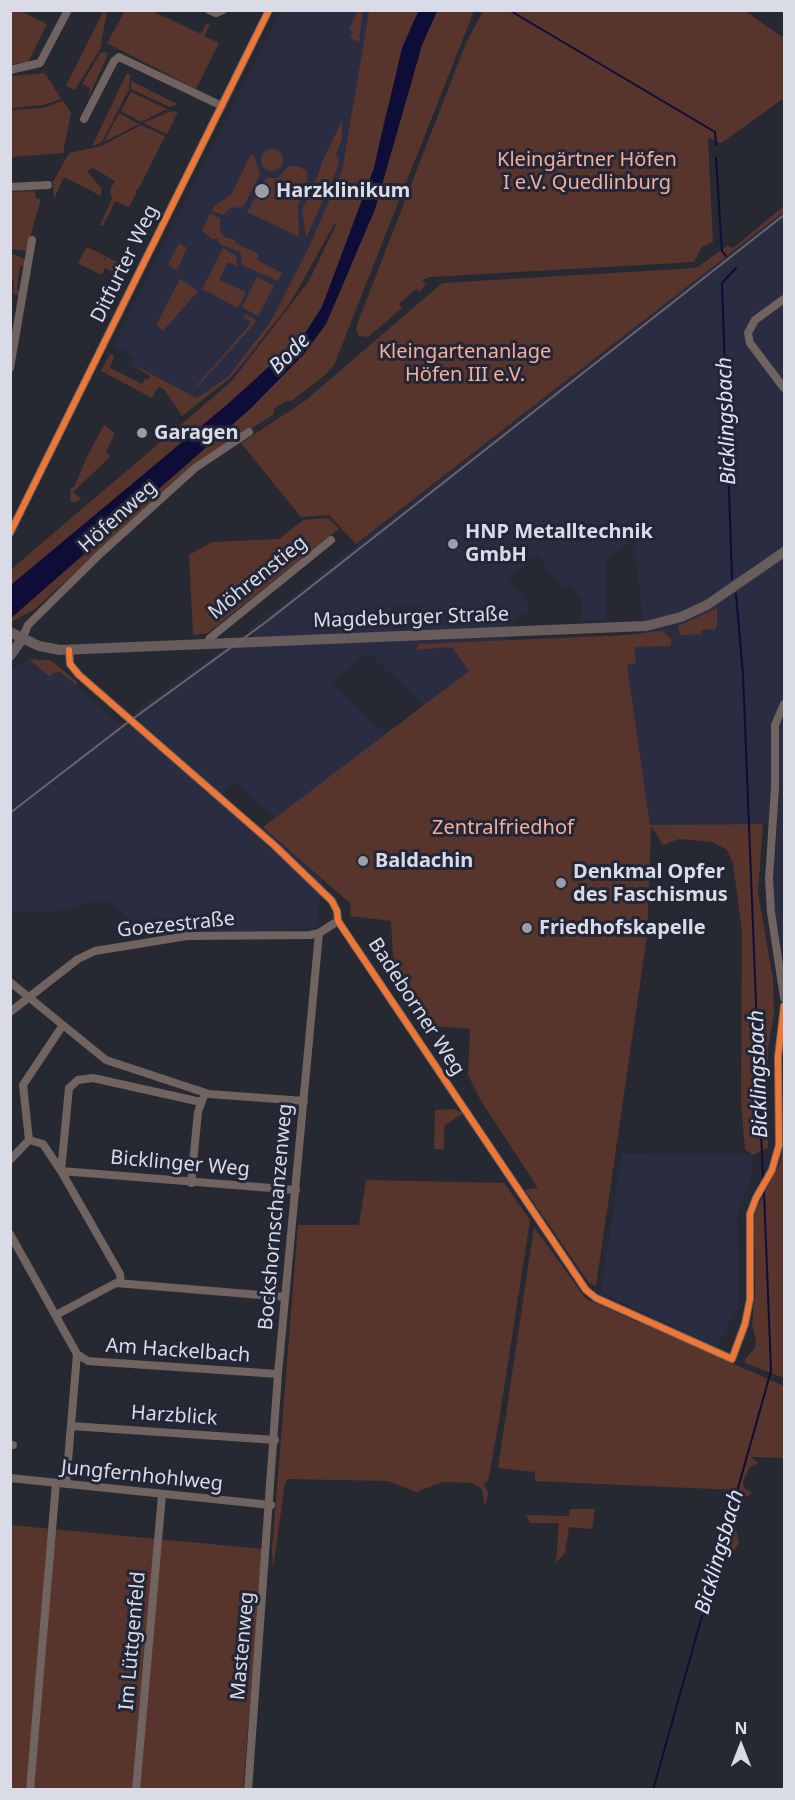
<!DOCTYPE html>
<meta charset="utf-8">
<style>
body{margin:0}
#map{position:relative;width:795px;height:1800px;overflow:hidden;background:#272932;font-family:"Noto Sans",sans-serif}
canvas{display:block}
.frame{position:absolute;inset:0;border:12px solid #d9dce7;pointer-events:none}
.north{position:absolute;left:711px;top:1716px;width:60px;height:60px;-webkit-text-stroke:4px #232636;paint-order:stroke;rotate:0deg;font-size:16px;font-weight:700;line-height:24px;text-align:center;color:#d9dce7}
.north::after{content:'';display:block;margin:auto;width:21px;height:27px;background:#d9dce7;clip-path:polygon(50% 0,100% 100%,50% 72%,0 100%)}
</style>
<div id="map">
<canvas width="795" height="1800"></canvas>
<div class="frame"></div>
<div class="north">N</div>
</div>
<script>
const c = document.querySelector('canvas').getContext('2d');
c.lineJoin = 'round';
function fill(path, color) { c.fillStyle = color; c.fill(path, 'evenodd'); }
const toPath = rows => new Path2D(rows.map(r => 'M' + r).join(''));
function trace(path, color, width, dash) { c.strokeStyle = color; c.lineWidth = width; c.lineCap = dash ? 'butt' : 'round'; c.setLineDash(dash || []); c.stroke(path); }
function drawText(font, color, halo, rows, align = 'center') {
  c.font = font + ' "Noto Sans",sans-serif'; c.lineWidth = 6; c.setLineDash([]); c.textBaseline = 'middle'; c.strokeStyle = halo; c.fillStyle = color; for (const [text, x, y, turn = 0] of rows) {
    c.save(); c.translate(x, y); c.rotate((+turn || 0) * Math.PI / 180); c.textAlign = isNaN(turn) ? turn : align; if (halo) c.strokeText(text, 0, 0); c.fillText(text, 0, 0); c.restore();
  }
}
fill(toPath([
 [281,11,369,11,342,171,309,247,271,321,228,377,197,398,131,363,134,356,114,346],
 [784,211,784,962,773,901,777,824,650,825,623,639,623,635,644,633,634,539,606,560,606,620,581,621,582,599,570,584,562,588,537,555,508,578,531,609,508,624,505,644,424,706,368,652,331,683,386,734,275,818,233,781,220,794,259,829,264,827,322,878,317,928,150,936,111,903,100,901,63,910,33,913,11,912,10,670,29,659,50,676,53,673,60,672,119,724,124,721,129,726,140,718,134,712,223,649,235,649,255,633,246,632],
 [392,605,420,605,421,628,392,629],
 [622,1154,752,1155,751,1178,737,1213,738,1306,717,1348,601,1292]
]), '#2a2d42');
fill(toPath([
 [10,11,21,11,47,24,28,62,11,64],
 [125,11,152,11,201,34,207,23,210,24,204,36,219,43,196,89,107,43],
 [358,11,363,11,359,42,350,38,353,32,349,29],
 [369,11,419,11,410,28,385,117,374,168,322,307,304,335,229,403,11,585,11,571,15,566,231,382,309,281,337,223,335,223,290,303,247,358,230,378,182,416,164,389,158,387,152,398,101,371,110,354,114,356,110,368,142,384,145,379,148,380,150,376,128,362,197,398,228,377,271,321,309,247,342,171],
 [437,11,474,11,334,365,324,376,291,401,286,401,274,409,274,414,193,466,35,609,11,622,11,618,250,409,304,353,326,324,375,209,422,45],
 [483,11,745,11,784,38,784,98,721,143,708,138,713,242,702,247,694,262,430,277,422,280,426,285,419,292,416,289,399,304,402,308,368,337,359,336,356,331,358,322,466,43],
 [103,12,107,13,100,49,75,90,66,86],
 [101,52,108,53,106,59,88,98,90,88,82,84],
 [45,73,61,99,44,105,11,108,11,76],
 [127,73,130,75,129,89,102,142,92,146],
 [131,81,177,104,170,107,131,89],
 [131,92,167,109,141,122,121,111],
 [63,101,71,113,63,153,11,157,11,110,43,108],
 [178,111,167,134,143,123,169,112],
 [119,113,139,124,104,142],
 [342,121,342,139,336,154,339,160,336,172,306,238,302,210,319,173,321,164],
 [141,125,165,136,138,190,134,189,137,192,129,207,115,201,103,226,100,225,112,199,110,190,115,181,93,168,87,171,101,188,101,196,64,177,54,199,53,182,69,153,101,146],
 '261 160a11 11 0 1 1 22 0a11 11 0 1 1-22 0Z',
 [251,154,255,158,260,175,243,207,231,208,222,215,212,210,214,206,231,195],
 [289,166,299,166,307,172,307,183,298,206,299,237,247,212,266,178,277,178],
 [35,191,36,198,41,199,26,251,11,249,11,192],
 [784,206,784,211,769,223,356,544,329,515,301,517,241,443,305,401,442,283,696,268,727,246,733,248],
 [210,213,220,218,220,229,224,237,235,240,235,243,259,254,257,260,282,273,278,281,242,265,240,252,220,244,218,239,212,239,202,231],
 [179,243,187,248,177,270,168,265],
 [87,247,106,256,102,264,107,257,127,267,122,276,105,268,101,275,78,263],
 [223,248,236,256,237,266,228,262,219,280,246,292,238,308,202,289],
 [10,253,27,260,26,266,20,266,17,288,21,297,13,293,14,281,11,280],
 [257,277,274,286,258,316,242,307],
 [180,279,198,291,163,331,156,325],
 [244,314,256,320,255,323,198,386,192,387,196,386,248,327,250,320,245,319],
 [104,425,115,433,106,452,110,457,73,492,81,499,76,502,70,501,71,488,74,487,88,455],
 [328,518,339,529,208,633,193,635,189,555,212,542,279,539,303,520],
 [717,608,717,626,714,632,712,629,701,630,702,634,680,635,678,626],
 [662,631,671,639,671,646,634,647,636,663,627,665,650,825,763,824,758,893,773,979,774,1013,768,1049,768,1148,752,1155,745,1149,741,1104,742,932,733,863,727,850,713,842,679,839,663,845,651,826,647,936,596,1286,589,1283,525,1190,538,1188,481,1101,468,1075,470,1029,432,1026,394,975,391,921,350,916,351,904,263,827,469,671,452,647,416,650,419,644,629,635],
 [29,659,50,660,78,683,76,685,60,672,53,673,50,677],
 [454,1109,463,1113,444,1126,444,1149,434,1149,435,1110],
 [784,1139,784,1378,745,1363,746,1358,755,1348,756,1340,752,1324,755,1294,754,1221,756,1210,780,1163],
 [366,1180,504,1183,530,1220,499,1421,488,1481,483,1484,488,1492,486,1504,485,1506,482,1489,472,1483,443,1482,416,1492,388,1481,288,1479,285,1482,273,1569,272,1550,298,1225,359,1225],
 [534,1227,586,1299,784,1386,784,1458,751,1457,758,1463,750,1467,743,1481,744,1488,752,1493,743,1499,735,1526,739,1543,729,1559,722,1515,729,1511,736,1490,535,1481,535,1472,498,1468],
 [570,1509,595,1509,592,1529,569,1527,565,1553,556,1563,559,1523,531,1523,526,1515,569,1516],
 [10,1525,263,1549,243,1789,11,1789]
]), '#57352c');
fill(toPath([
 [419,10,437,11,422,45,375,209,326,324,304,354,250,409,11,618,11,585,229,403,304,335,322,307,374,168,402,48]
]), '#0e0d37');
trace(toPath([
 [509,10,715,132,716,145],
 [716,158,722,251,726,256],
 [732,579,722,283,736,268],
 [736,594,743,674,763,1179],
 [653,1790,771,1371,764,1191]
]), '#0e0d37', 2);
trace(toPath([
 [209,10,216,13,223,10],
 [10,70,40,63,68,10],
 [84,119,114,61,119,57,222,106],
 [10,187,48,185],
 [784,299,755,320,748,333,750,343,784,388],
 [10,368,32,240],
 [10,533,269,10],
 [22,639,28,625,101,553,195,468,249,432],
 [207,644,210,638,331,540],
 [69,650,70,664,79,675,274,845,332,901,337,911,338,921,586,1290,596,1298,732,1359,745,1324,750,1299,750,1214,756,1198,772,1170,779,1145,778,1057,784,1006],
 [784,704,775,725,775,788,769,879,771,912,784,998],
 [10,982,106,1060,209,1094,304,1101],
 [10,1012,78,959,95,951,187,936,310,935,319,933,338,921],
 [201,1102,93,1078,78,1080,69,1088,61,1171,296,1190],
 [29,1140,43,1144,61,1171,120,1274,121,1283],
 [29,1140,23,1085,63,1025],
 [10,1160,29,1140],
 [191,1183,198,1112,203,1098],
 [10,1234,77,1354,66,1484],
 [56,1315,116,1283,285,1297],
 [77,1354,88,1361,278,1374],
 [71,1426,275,1440],
 [10,1445,13,1445],
 [10,1478,271,1505],
 [30,1790,56,1483],
 [136,1790,162,1495],
 [248,1790,278,1374,319,933]
]), '#706360', 8);
trace(toPath([
 [10,632,39,646,60,650,646,626,681,617,707,605,784,552],
 [10,656,22,639]
]), '#685c5c', 10);
trace(toPath([
 [10,813,127,723,266,622,784,215]
]), '#6a6568', 2);
trace(toPath([
 [10,533,269,10],
 [69,650,70,664,79,675,274,845,332,901,337,911,338,921,586,1290,596,1298,732,1359,745,1324,750,1299,750,1214,756,1198,772,1170,779,1145,778,1057,784,1006]
]), '#f07635', 6);
for (const [x, y, r, color] of [
 [262,191,8,"#9b9da8"],
 [142,433,6,"#9b9da8"],
 [453,544,6,"#9b9da8"],
 [363,861,6,"#9b9da8"],
 [561,883,6,"#9b9da8"],
 [527,928,6,"#9b9da8"]
]) { const dot = new Path2D(); dot.arc(x, y, r, 0, 2 * Math.PI); c.fillStyle = color; c.fill(dot); trace(dot, '#232636', 2); }
drawText('20px', '#f7ae97', '#232636', [
 ["Kleingärtner Höfen",587,160],
 ["I e.V. Quedlinburg",587,183],
 ["Kleingartenanlage",465,352],
 ["Höfen III e.V.",465,375],
 ["Zentralfriedhof",503,828]
]);
drawText('bold 20px', '#d9dce7', '#232636', [
 ["Harzklinikum",276,191],
 ["Garagen",154,433],
 ["HNP Metalltechnik",465,532],
 ["GmbH",465,555],
 ["Baldachin",375,861],
 ["Denkmal Opfer",573,872],
 ["des Faschismus",573,895],
 ["Friedhofskapelle",539,928]
], 'left');
drawText('20px', '#d9dce7', '#232636', [
 ["Ditfurter Weg",125,264,-64],
 ["Höfenweg",118,517,-42],
 ["Möhrenstieg",258,578,-39],
 ["Magdeburger Straße",411,618,-2],
 ["Goezestraße",176,925,-6],
 ["Badeborner Weg",416,1007,57],
 ["Bicklinger Weg",180,1164,5],
 ["Bockshornschanzenweg",276,1217,-85],
 ["Am Hackelbach",178,1351,4],
 ["Harzblick",174,1416,4],
 ["Jungfernhohlweg",142,1476,6],
 ["Im Lüttgenfeld",133,1641,-85],
 ["Mastenweg",243,1646,-85]
]);
drawText('italic 21px', '#dfe3f3', '#232636', [
 ["Bode",290,354,-45],
 ["Bicklingsbach",727,421,-92],
 ["Bicklingsbach",759,1074,-92],
 ["Bicklingsbach",720,1552,-74]
]);
</script>
